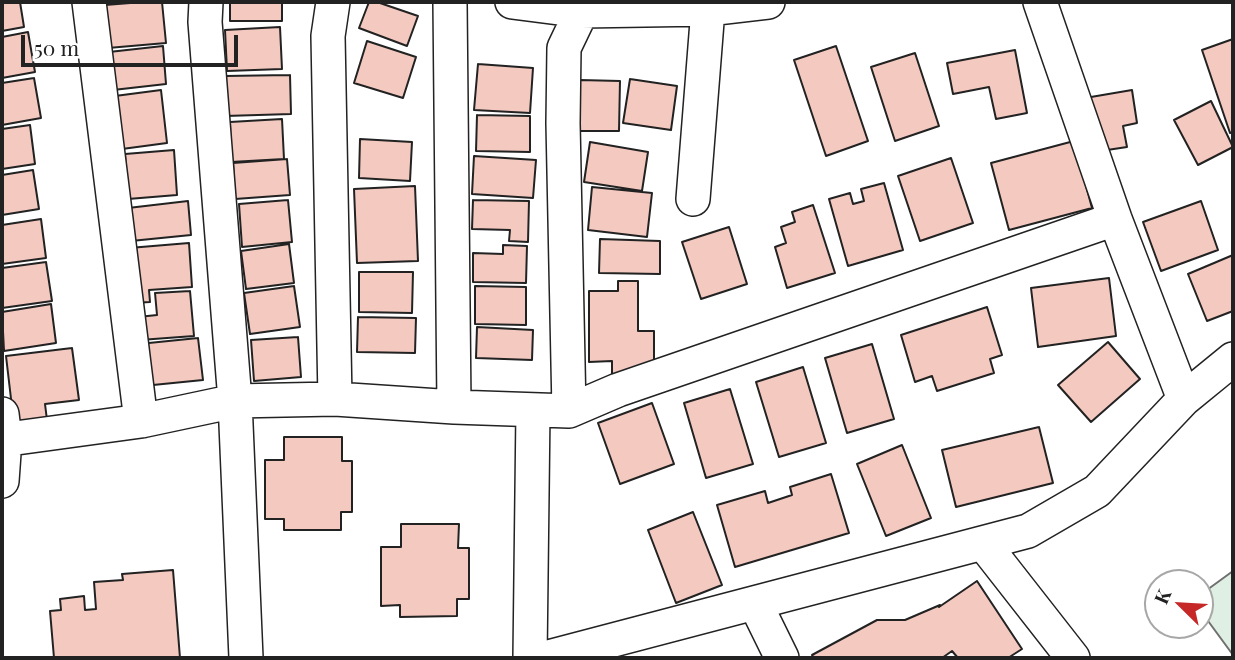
<!DOCTYPE html>
<style>
body{margin:0}
#map{position:relative;width:1235px;height:660px;overflow:hidden;background:#fff;font-family:"Playfair Display",serif}
canvas{display:block}
.frame{position:absolute;inset:0;border:4px solid #222;pointer-events:none}
.north{position:absolute;left:1144px;top:569px;width:70px;height:70px;box-sizing:border-box;background:#fff;border:2px solid #a7a7a7;border-radius:50%;rotate:294deg;font-size:19px;font-weight:700;line-height:28px;text-align:center;color:#222}
.north::after{content:'';display:block;margin:auto;width:24px;height:32px;background:#c62828;clip-path:polygon(50% 0,100% 100%,50% 72%,0 100%)}
.scale{position:absolute;left:21px;top:35px;width:217px;height:32px;box-sizing:border-box;border:4px solid #222;border-top:0;padding-left:9px;font-size:21px;line-height:24px;white-space:nowrap;color:#222;-webkit-text-stroke:5px #fff;paint-order:stroke}
</style>
<div id="map">
<canvas width="1235" height="660"></canvas>
<div class="frame"></div>
<div class="north">K</div>
<div class="scale">50 m</div>
</div>
<script>
const c = document.querySelector('canvas').getContext('2d');
c.lineJoin = 'round';
function fill(path, color) { c.fillStyle = color; c.fill(path, 'evenodd'); }
const toPath = rows => new Path2D(rows.map(r => 'M' + r).join(''));
function trace(path, color, width, dash) { c.strokeStyle = color; c.lineWidth = width; c.lineCap = dash ? 'butt' : 'round'; c.setLineDash(dash || []); c.stroke(path); }
const green = toPath([
 [1233,571,1233,655,1200,610,1200,595,1233,571]
]);
fill(green, '#e0efe3');
trace(green, '#6f6f6f', 2);
const building = toPath([
 [2,2,20,2,24,27,2,31,2,2],
 [143,2,162,2,166,43,108,48,105,5,143,2],
 [230,2,282,2,282,21,230,21,230,2],
 [369,2,377,2,418,16,407,46,359,28,369,2],
 [280,27,282,69,227,71,225,30,280,27],
 [28,32,35,72,2,78,2,37,28,32],
 [1233,39,1233,132,1230,133,1202,50,1233,39],
 [367,41,416,57,403,98,354,83,367,41],
 [163,46,166,84,113,90,109,52,163,46],
 [836,46,868,141,826,156,794,60,836,46],
 [1015,50,1027,113,996,119,989,87,953,94,947,63,1015,50],
 [915,53,939,126,895,141,871,67,915,53],
 [478,64,533,68,530,113,474,110,478,64],
 [290,75,291,114,225,116,225,76,290,75],
 [34,78,41,118,2,125,2,83,34,78],
 [630,79,677,86,671,130,623,123,630,79],
 [580,80,620,81,619,131,579,131,580,80],
 [161,90,167,143,122,149,115,96,161,90],
 [1132,90,1137,123,1123,126,1127,147,1094,152,1085,98,1132,90],
 [1211,101,1233,147,1198,165,1174,120,1211,101],
 [477,115,530,116,530,152,476,151,477,115],
 [282,119,284,159,231,162,230,122,282,119],
 [30,125,35,164,2,169,2,129,30,125],
 [360,139,412,142,410,181,359,178,360,139],
 [1074,141,1092,208,1009,230,991,163,1074,141],
 [590,142,648,152,642,191,584,182,590,142],
 [174,150,177,195,128,199,125,154,174,150],
 [474,156,536,160,533,198,472,194,474,156],
 [951,158,973,223,920,241,898,176,951,158],
 [287,159,290,195,235,199,233,163,287,159],
 [33,170,39,209,2,215,2,175,33,170],
 [884,183,903,250,848,266,829,199,850,193,853,204,864,201,861,189,884,183],
 [415,186,418,261,357,263,354,189,415,186],
 [592,187,652,193,647,237,588,230,592,187],
 [288,200,292,242,242,247,239,204,288,200],
 [473,200,529,201,528,242,509,241,510,230,472,229,473,200],
 [188,201,191,235,131,241,128,208,188,201],
 [1201,201,1218,250,1161,271,1143,222,1201,201],
 [813,205,835,273,787,288,775,247,786,243,781,227,795,222,792,212,813,205],
 [41,219,46,258,2,264,2,225,41,219],
 [729,227,747,284,701,299,682,242,729,227],
 [600,239,660,241,660,274,599,273,600,239],
 [189,243,192,287,149,290,150,302,133,303,129,248,189,243],
 [289,244,294,283,246,289,241,251,289,244],
 [503,245,527,246,526,283,473,282,473,253,503,254,503,245],
 [1233,255,1233,311,1207,321,1188,274,1233,255],
 [46,262,52,301,2,308,2,268,46,262],
 [359,272,413,272,412,313,359,312,359,272],
 [1109,278,1116,336,1038,347,1031,288,1109,278],
 [618,281,638,281,638,331,654,331,654,374,612,374,612,361,589,362,589,291,618,291,618,281],
 [294,286,300,327,250,334,244,293,294,286],
 [475,286,526,287,526,325,475,324,475,286],
 [190,291,194,336,140,340,138,317,157,315,155,293,190,291],
 [51,304,56,343,4,351,2,312,51,304],
 [987,307,1002,355,990,359,994,373,937,391,932,376,915,382,901,335,987,307],
 [358,317,416,318,415,353,357,352,358,317],
 [477,327,533,330,532,360,476,358,477,327],
 [298,337,301,377,254,381,251,340,298,337],
 [198,338,203,380,143,386,139,344,198,338],
 [1108,342,1140,379,1091,422,1058,385,1108,342],
 [872,344,894,419,847,433,825,358,872,344],
 [72,348,79,400,45,404,48,428,15,433,6,356,72,348],
 [803,367,826,443,779,457,756,382,803,367],
 [730,389,753,464,706,478,684,403,730,389],
 [652,403,674,464,620,484,598,423,652,403],
 [1039,427,1053,483,956,507,942,450,1039,427],
 [284,437,342,437,342,461,352,461,352,512,341,512,341,530,284,530,284,519,265,519,265,460,284,460,284,437],
 [902,445,931,518,886,536,857,464,902,445],
 [831,474,849,533,735,567,717,505,765,491,768,503,792,495,790,487,831,474],
 [693,512,722,585,676,603,648,530,693,512],
 [401,524,459,524,458,548,469,548,469,599,457,599,457,616,400,617,400,605,381,606,381,547,401,547,401,524],
 [173,570,180,658,54,658,50,611,61,610,60,599,84,596,85,610,96,609,94,582,123,580,122,574,173,570],
 [977,581,1022,649,1008,658,958,658,952,651,942,658,815,658,812,655,877,620,905,620,940,605,939,607,977,581]
]);
fill(building, '#f3c9c0');
trace(building, '#222', 2);
const minor = toPath([
 [89,2,141,421],
 [206,2,205,22,235,401,246,658],
 [333,2,328,36,335,399],
 [450,2,454,407],
 [512,2,582,11,708,9,768,2],
 [1040,2,1115,219,1184,399],
 [693,199,708,9,710,2],
 [569,411,563,123,564,48,586,2],
 [2,414,5,439,2,481],
 [2,440,141,421,235,401,335,399,454,407,569,411,618,390,1115,219],
 [983,543,1073,658],
 [755,603,782,658],
 [530,658,533,410],
 [545,658,1028,531,1097,491,1184,399,1233,359]
]);
trace(minor, '#222', 36);
trace(minor, '#fff', 33);
</script>
